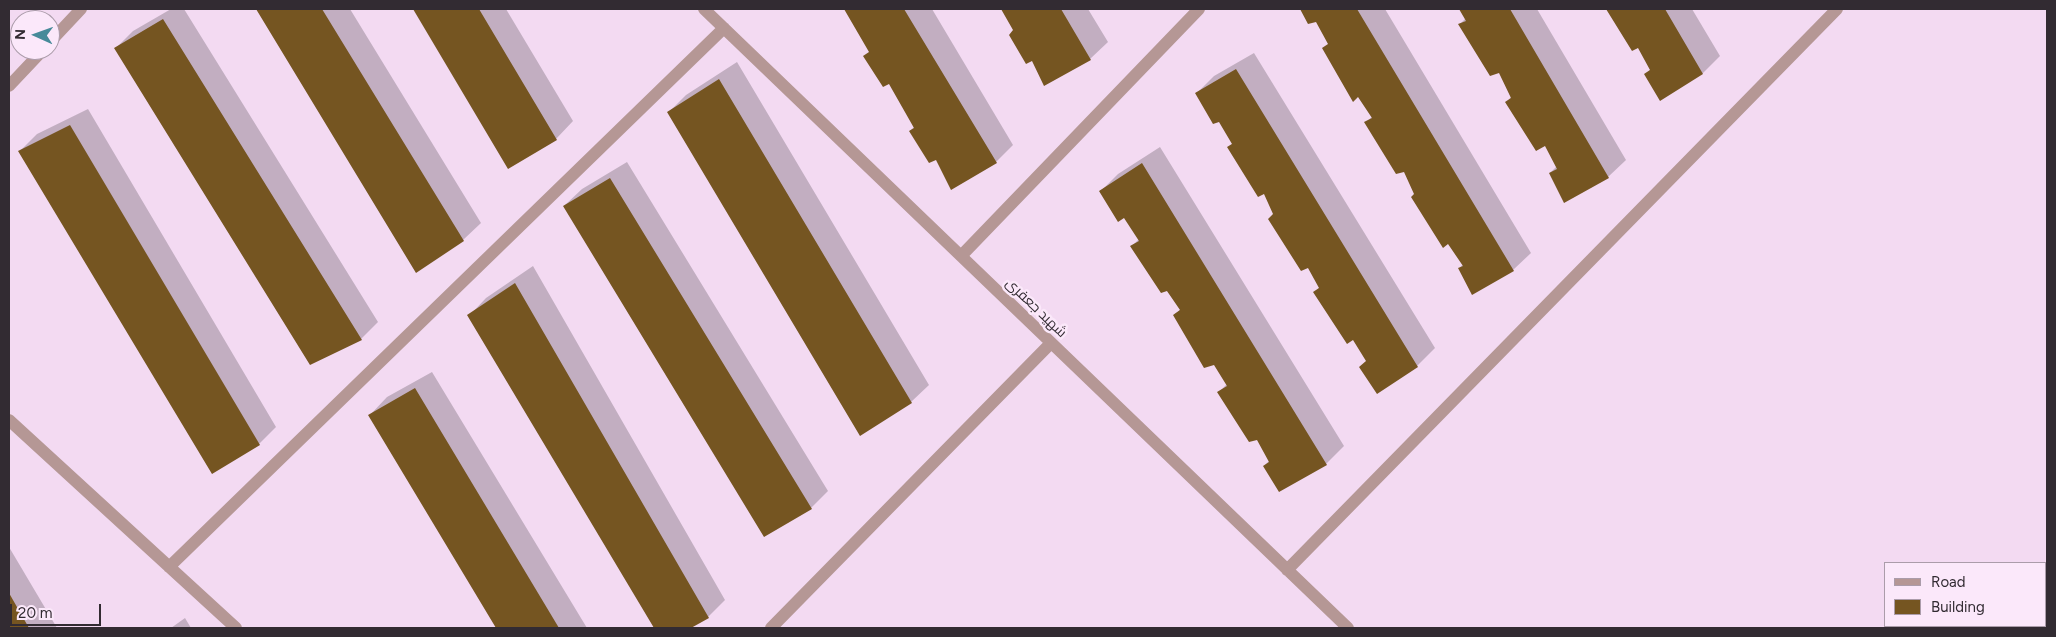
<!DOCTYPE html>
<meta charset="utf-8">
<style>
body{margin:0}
#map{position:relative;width:2056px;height:637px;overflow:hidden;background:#fbe8fa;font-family:Figtree,sans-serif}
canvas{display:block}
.frame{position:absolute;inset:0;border:10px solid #322b32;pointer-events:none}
.legend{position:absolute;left:1884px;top:562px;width:162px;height:65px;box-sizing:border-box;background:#fbe8fa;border:1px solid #ab9caa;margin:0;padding:6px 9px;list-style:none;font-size:15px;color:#322b32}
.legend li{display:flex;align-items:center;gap:10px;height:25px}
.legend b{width:25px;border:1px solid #ab9caa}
.north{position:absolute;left:10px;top:10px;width:50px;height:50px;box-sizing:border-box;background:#fbe8fa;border:1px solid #ab9caa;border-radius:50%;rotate:272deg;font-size:14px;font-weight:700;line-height:20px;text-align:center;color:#322b32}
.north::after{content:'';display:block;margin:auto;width:18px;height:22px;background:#478a99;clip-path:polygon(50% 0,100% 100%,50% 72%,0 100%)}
.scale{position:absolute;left:10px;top:604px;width:91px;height:22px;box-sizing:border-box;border:2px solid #322b32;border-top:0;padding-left:6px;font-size:15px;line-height:18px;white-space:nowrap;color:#322b32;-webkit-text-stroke:4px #fbe8fa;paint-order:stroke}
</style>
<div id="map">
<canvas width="2056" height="637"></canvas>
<div class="frame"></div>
<ul class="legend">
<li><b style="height:6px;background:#b59795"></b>Road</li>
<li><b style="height:14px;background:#755521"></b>Building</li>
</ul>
<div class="north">N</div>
<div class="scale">20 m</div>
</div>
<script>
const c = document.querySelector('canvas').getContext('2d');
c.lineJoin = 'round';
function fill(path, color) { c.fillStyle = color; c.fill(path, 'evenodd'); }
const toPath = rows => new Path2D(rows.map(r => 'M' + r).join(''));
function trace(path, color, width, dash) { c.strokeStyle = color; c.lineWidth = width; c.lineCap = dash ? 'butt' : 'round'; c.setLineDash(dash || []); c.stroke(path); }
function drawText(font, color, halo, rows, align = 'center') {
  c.font = font + ' Figtree,Cairo,sans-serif'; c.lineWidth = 5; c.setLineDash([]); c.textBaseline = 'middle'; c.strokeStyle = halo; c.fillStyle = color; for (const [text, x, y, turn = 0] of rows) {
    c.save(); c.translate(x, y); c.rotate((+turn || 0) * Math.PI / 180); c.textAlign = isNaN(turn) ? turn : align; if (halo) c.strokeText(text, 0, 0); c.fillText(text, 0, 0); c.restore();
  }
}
fill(toPath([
 [9,9,2047,9,2047,628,9,628],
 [20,20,50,20,50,50,20,50],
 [1885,563,2045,563,2045,626,1885,626]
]), '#f3daf2');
fill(toPath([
 [171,9,184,9,378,322,361,339,116,48,133,31],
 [257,9,350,9,481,223,463,240,417,271],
 [414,9,506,9,573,121,556,139,508,168],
 [846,9,932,9,1013,145,996,162,937,159,910,131,915,126],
 [1002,9,1088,9,1108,42,1090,59,1033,60],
 [1301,9,1385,9,1531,253,1513,270,1459,269,1463,264,1416,194,1404,170,1366,122,1373,116,1316,20,1309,23],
 [1461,9,1537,9,1626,160,1608,177,1565,201,1550,173,1557,166,1545,144,1507,102,1511,97,1499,71,1460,24,1466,18],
 [1607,9,1692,9,1720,56,1703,73,1661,99,1646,74,1651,69,1639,47,1632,50],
 [1254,53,1435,348,1417,366,1377,392,1367,360,1354,338,1314,293,1320,287,1275,214,1264,192,1228,147,1233,143,1220,120,1196,94,1214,76],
 [737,62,929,385,911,402,669,112,686,95],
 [88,109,276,427,259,444,20,151,37,134],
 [1160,147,1344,446,1326,464,1280,490,1264,466,1270,460,1257,439,1219,392,1227,384,1215,363,1174,315,1181,309,1132,246,1139,239,1125,216,1100,192,1118,174],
 [627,162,828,491,811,508,564,206,582,189],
 [533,266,725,600,708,617,689,628,656,628,469,316,486,298],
 [432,372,587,628,497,628,370,415,387,397],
 [9,547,57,628,9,628],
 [185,618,191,628,171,628]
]), '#0003');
fill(toPath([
 [256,9,322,9,464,241,416,273],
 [413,9,479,9,557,140,508,169],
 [844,9,904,9,997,163,951,190,936,160,929,163,909,131,914,128,889,84,883,87,863,56,869,52],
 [1001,9,1061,9,1091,60,1044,86,1032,61,1026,64,1009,35,1013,30],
 [1300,9,1357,9,1514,271,1472,295,1458,268,1463,266,1448,244,1443,248,1411,197,1414,194,1404,172,1396,174,1364,122,1372,118,1358,97,1353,102,1322,48,1328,44,1316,22,1308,24],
 [1459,9,1510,9,1609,178,1564,203,1549,173,1557,169,1545,146,1536,151,1505,102,1511,98,1499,73,1490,76,1458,24,1466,21],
 [1606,9,1665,9,1703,74,1660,101,1644,74,1650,70,1638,48,1632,51],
 [163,19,362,340,310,365,114,48],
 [1236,69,1418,367,1377,394,1359,367,1366,361,1353,340,1347,344,1313,292,1319,288,1308,268,1301,271,1268,219,1273,214,1264,194,1258,197,1227,147,1232,144,1219,122,1213,124,1195,93],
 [719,79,912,403,860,436,667,112],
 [70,125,260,445,212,474,18,151],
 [1142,163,1327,465,1279,492,1263,466,1269,462,1257,440,1249,442,1217,392,1227,386,1214,365,1204,368,1173,315,1180,310,1167,291,1161,293,1130,246,1139,241,1124,218,1118,222,1099,191],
 [610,178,812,509,764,537,563,206],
 [515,283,709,618,691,628,654,628,467,315],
 [415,388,559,628,496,628,368,415],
 [9,593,29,628,9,628]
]), '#755521');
trace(toPath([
 [704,9,1348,628],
 [50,42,81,9],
 [9,86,43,50],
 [961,256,1199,9],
 [9,420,236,628],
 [169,567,724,28],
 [1287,570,1837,9],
 [771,628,1051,343]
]), '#b59795', 12);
drawText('14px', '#322b32', '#fbe8fa', [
 ["شهید جعفری",1036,308,44]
]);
</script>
